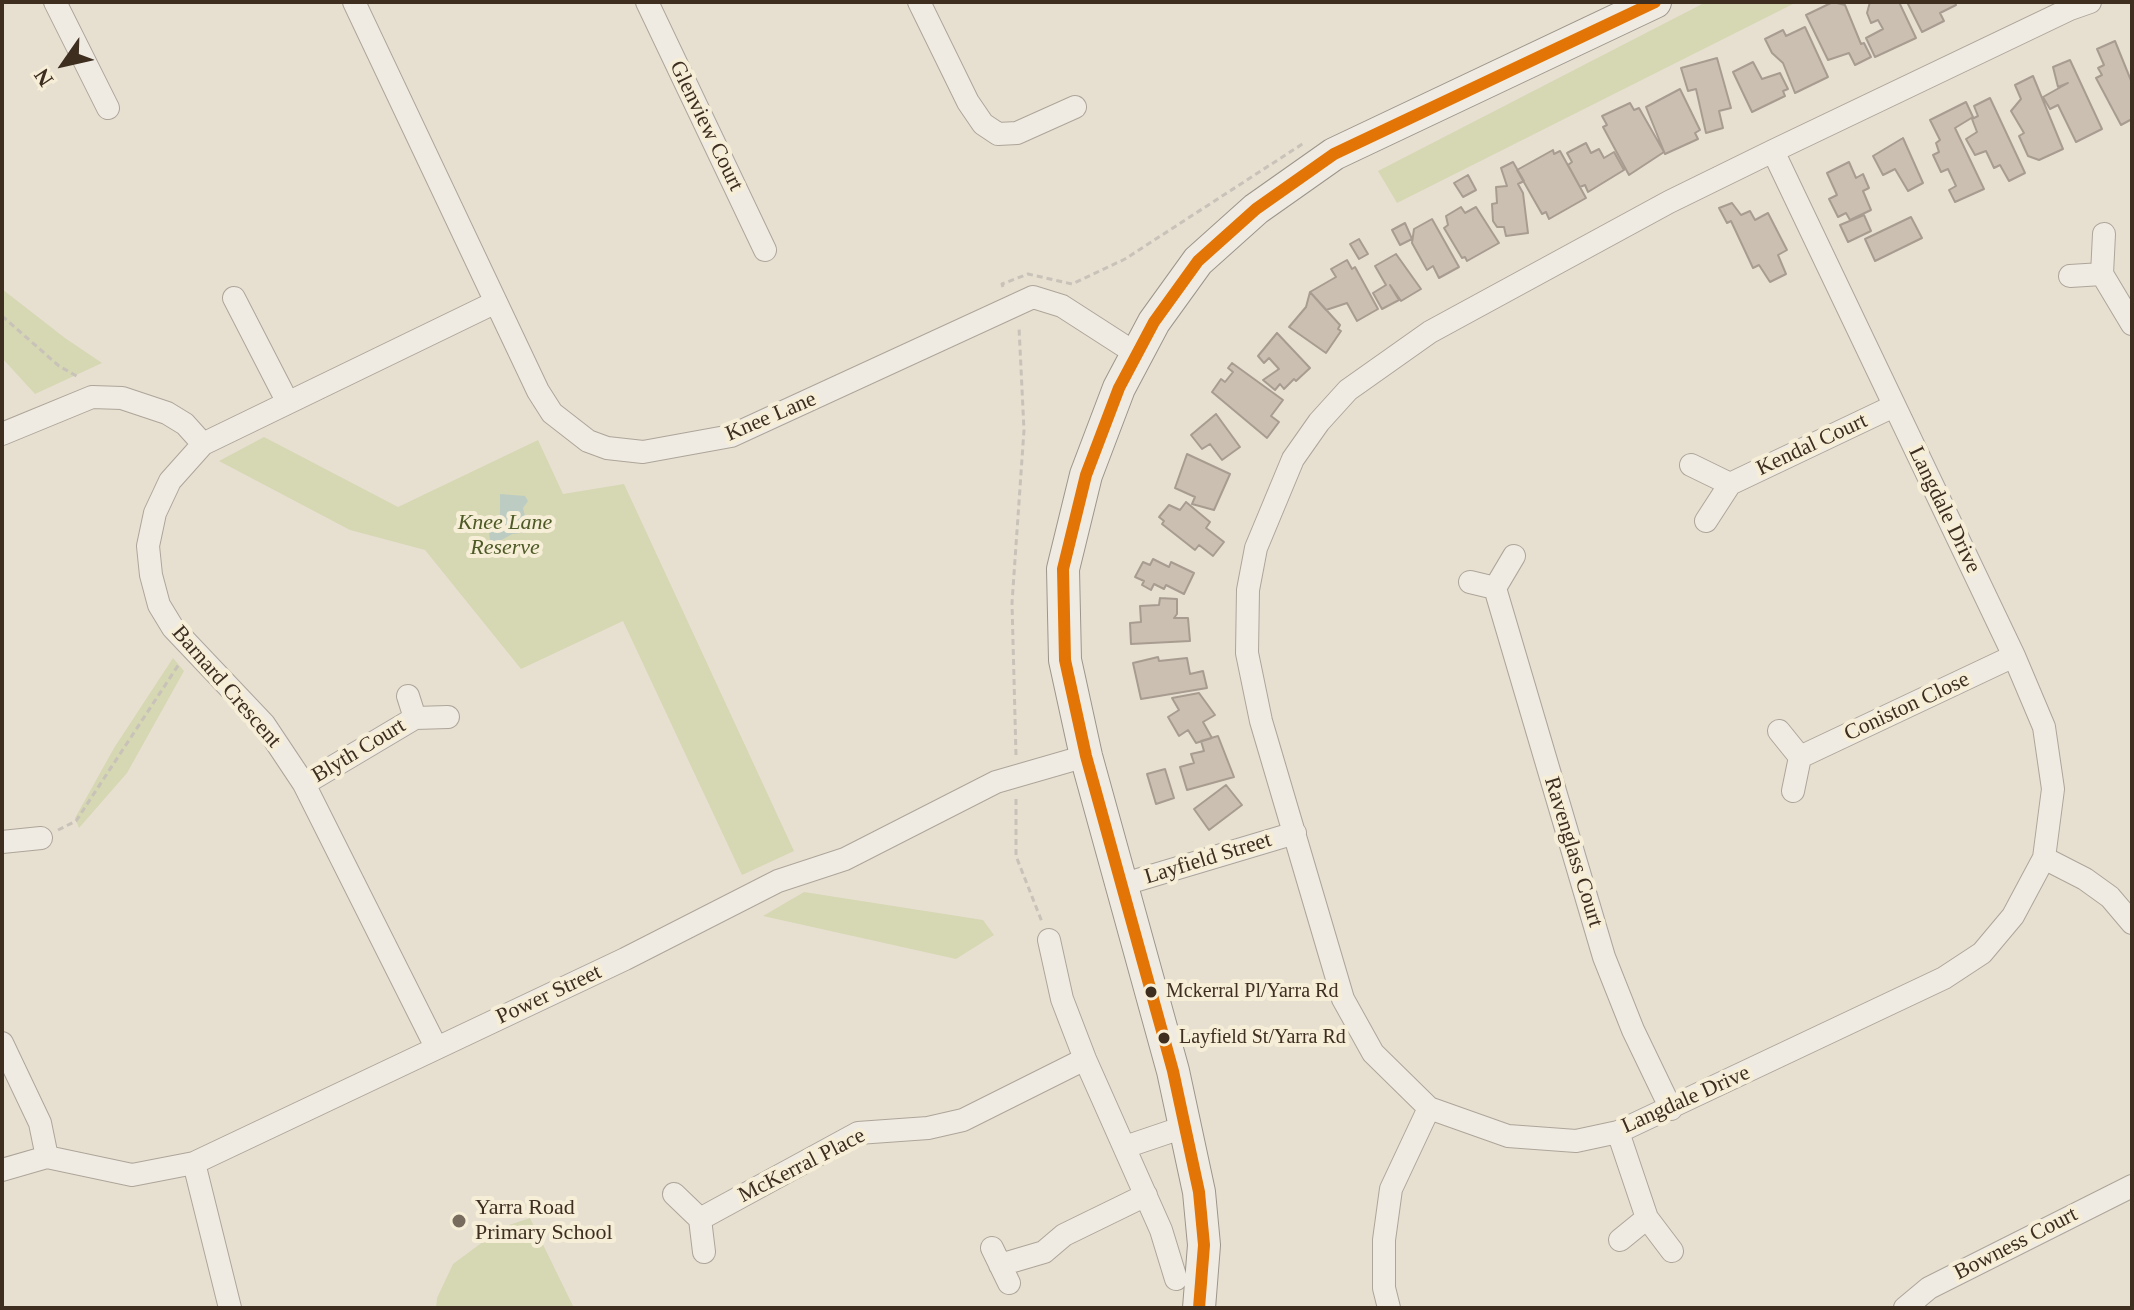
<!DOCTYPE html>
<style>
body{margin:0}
#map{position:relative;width:2134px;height:1310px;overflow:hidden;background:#e7e0d1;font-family:"Times New Roman",serif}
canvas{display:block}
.frame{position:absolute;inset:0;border:4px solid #3d2e20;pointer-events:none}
.north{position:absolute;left:24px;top:24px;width:80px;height:80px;-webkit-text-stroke:6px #f7eed8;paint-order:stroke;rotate:236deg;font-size:22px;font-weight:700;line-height:32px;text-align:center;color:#3d2e20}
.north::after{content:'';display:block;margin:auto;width:28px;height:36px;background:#3d2e20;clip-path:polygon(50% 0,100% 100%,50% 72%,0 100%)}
</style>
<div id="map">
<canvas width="2134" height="1310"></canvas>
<div class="frame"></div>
<div class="north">N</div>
</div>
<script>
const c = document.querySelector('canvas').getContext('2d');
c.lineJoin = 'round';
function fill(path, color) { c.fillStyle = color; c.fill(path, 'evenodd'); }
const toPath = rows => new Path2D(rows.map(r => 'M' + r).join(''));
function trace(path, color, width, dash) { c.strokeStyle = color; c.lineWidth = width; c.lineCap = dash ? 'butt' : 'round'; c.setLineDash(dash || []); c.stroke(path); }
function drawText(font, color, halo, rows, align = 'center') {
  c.font = font + ' "Times New Roman",serif'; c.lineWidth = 8; c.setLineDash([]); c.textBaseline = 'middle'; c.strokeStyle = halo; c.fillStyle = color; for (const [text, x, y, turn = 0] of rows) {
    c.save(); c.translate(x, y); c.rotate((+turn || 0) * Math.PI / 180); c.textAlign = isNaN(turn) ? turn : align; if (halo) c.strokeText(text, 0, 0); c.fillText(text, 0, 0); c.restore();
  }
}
fill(toPath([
 [1706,2,1797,2,1397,203,1378,171],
 [2,289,65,338,102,363,35,394,2,358],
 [264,437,398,507,538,440,563,494,624,484,794,851,742,875,623,621,521,669,425,550,350,530,219,461],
 [173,658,184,671,127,773,79,828,75,818,114,748],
 [804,892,983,920,994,935,956,959,763,916],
 [530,1218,574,1308,436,1308,437,1298,453,1264,503,1227]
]), '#d6d7b3');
fill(toPath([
 [500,494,525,496,528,501,523,508,525,516,537,520,529,532,512,534,491,546,489,533,500,518]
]), '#bcccc2');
const building = toPath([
 [1833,2,1845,5,1861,44,1864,43,1871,57,1855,65,1849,53,1828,60,1806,15,1833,2],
 [1870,2,1899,2,1916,38,1875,57,1866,38,1883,29,1878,20,1871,23,1867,13,1870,2],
 [1907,2,1955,2,1956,5,1940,13,1944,21,1922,32,1907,2],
 [1805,27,1828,77,1795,93,1783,63,1772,53,1765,39,1783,30,1786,36,1805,27],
 [2115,41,2132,83,2132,119,2121,125,2096,78,2102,75,2098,68,2104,65,2097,49,2115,41],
 [1717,58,1731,108,1719,111,1723,128,1706,133,1696,89,1688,91,1681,68,1717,58],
 [2070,60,2102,129,2076,142,2058,105,2050,109,2043,97,2068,83,2058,87,2053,67,2070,60],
 [1753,62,1762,79,1780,73,1788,89,1783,91,1785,96,1752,112,1733,72,1753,62],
 [2033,76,2063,149,2039,160,2028,156,2019,136,2024,133,2011,111,2021,99,2015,85,2033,76],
 [1680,89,1700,130,1695,133,1698,139,1665,154,1646,107,1680,89],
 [1990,98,2025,173,2009,181,2000,165,1994,168,1986,151,1975,155,1966,139,1977,132,1972,119,1978,116,1974,106,1990,98],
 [1966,102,1973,117,1955,128,1984,189,1955,202,1949,190,1956,186,1948,169,1941,172,1933,155,1939,152,1936,143,1940,140,1930,120,1966,102],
 [1630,103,1634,110,1639,108,1664,152,1629,175,1603,127,1607,125,1602,116,1630,103],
 [1903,138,1923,183,1908,191,1895,169,1883,175,1873,156,1903,138],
 [1586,143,1591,153,1599,149,1604,158,1614,152,1624,170,1588,192,1585,185,1580,187,1568,165,1572,162,1567,153,1586,143],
 [1553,150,1554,154,1560,151,1586,198,1549,219,1546,212,1542,214,1517,170,1553,150],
 [1513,162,1524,181,1518,184,1523,193,1528,233,1506,236,1504,227,1497,227,1493,221,1492,204,1497,203,1496,187,1507,186,1501,168,1513,162],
 [1849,162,1856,178,1863,174,1869,188,1863,191,1871,210,1850,220,1846,213,1838,217,1829,199,1837,195,1827,173,1849,162],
 [1468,175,1476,190,1463,197,1454,183,1468,175],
 [1732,203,1741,215,1750,211,1755,220,1768,213,1787,250,1778,255,1786,274,1770,282,1759,265,1753,268,1731,221,1727,223,1719,208,1732,203],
 [1461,207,1465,213,1476,207,1499,243,1467,261,1465,257,1462,258,1444,228,1448,225,1446,216,1461,207],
 [1864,215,1871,231,1848,242,1840,225,1864,215],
 [1911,217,1922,238,1875,261,1865,239,1911,217],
 [1432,219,1459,267,1439,278,1433,266,1427,270,1412,243,1414,229,1432,219],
 [1405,223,1412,239,1400,245,1392,230,1405,223],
 [1359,239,1368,254,1359,259,1350,244,1359,239],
 [1396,254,1421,289,1401,301,1390,285,1399,300,1382,309,1373,293,1386,285,1375,266,1396,254],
 [1347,260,1352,269,1355,267,1378,309,1357,321,1347,303,1326,310,1310,292,1336,277,1331,269,1347,260],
 [1310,292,1340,325,1338,329,1341,331,1326,353,1289,327,1306,307,1310,292],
 [1277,333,1310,368,1296,381,1294,379,1284,389,1280,384,1275,390,1263,380,1279,369,1269,358,1264,363,1258,356,1277,333],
 [1232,363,1283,400,1271,416,1279,422,1267,438,1212,392,1221,379,1225,382,1233,372,1228,368,1232,363],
 [1216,414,1240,447,1222,460,1210,444,1202,449,1191,435,1216,414],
 [1187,454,1230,474,1214,510,1192,504,1195,497,1175,488,1187,454],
 [1186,502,1210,522,1206,528,1224,542,1213,556,1199,545,1195,550,1162,524,1164,521,1159,517,1169,505,1180,510,1186,502],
 [1153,559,1169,567,1171,562,1194,573,1184,594,1166,585,1164,589,1154,584,1151,590,1142,585,1144,581,1135,577,1143,562,1150,565,1153,559],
 [1160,598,1177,599,1177,614,1174,618,1188,618,1190,641,1131,644,1130,623,1141,622,1140,606,1159,605,1160,598],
 [1158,657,1159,661,1187,658,1190,674,1203,671,1207,688,1141,699,1133,663,1158,657],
 [1199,693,1215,715,1203,722,1212,738,1196,743,1188,730,1179,736,1168,717,1179,710,1172,698,1199,693],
 [1218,736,1234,777,1187,790,1180,767,1194,763,1191,754,1204,751,1201,741,1218,736],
 [1165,769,1174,798,1156,804,1147,774,1165,769],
 [1226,785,1242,805,1209,830,1194,809,1226,785]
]);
fill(building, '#cbbfb2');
trace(building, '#a89c90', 2);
const street = toPath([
 [55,2,108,108],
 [354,2,538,391,552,413,588,441,607,448,643,452,731,436,1033,297,1062,306,1135,353],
 [647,2,765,250],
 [919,2,968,102,983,124,998,134,1017,133,1075,107],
 [1773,151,2014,656,2044,727,2053,789,2044,858,2013,916,1982,953,1944,978,1618,1132,1576,1141,1508,1136,1429,1108,1373,1053,1343,999,1261,721,1247,653,1248,590,1256,548,1293,459,1319,422,1348,390,1430,332,1669,202,1773,151,2070,9,2090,2],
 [2102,274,2132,324],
 [2070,276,2102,274,2104,234],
 [234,298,287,401],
 [2,434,92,397,122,398,167,413,185,424,203,444],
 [1691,465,1730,484,1706,521],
 [1730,484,1894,406],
 [1470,582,1495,588,1514,556],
 [1495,588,1604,957,1633,1030,1671,1109],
 [408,696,415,718],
 [1779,731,1800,757,1793,791],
 [1800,757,2014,656],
 [304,784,415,718,448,717],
 [2,842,41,838],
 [2044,858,2085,879,2110,897,2132,923],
 [1121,885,1295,833],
 [1049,940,1062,999,1085,1059,1161,1230,1176,1279],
 [2,1043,40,1123,47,1157],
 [436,1047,304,784,264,724,173,628,159,605,151,575,148,546,155,513,170,481,203,444,496,302],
 [1618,1132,1647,1218],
 [1125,1147,1184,1127],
 [194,1163,230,1308],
 [2,1170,47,1157,132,1175,194,1163,625,959,778,881,845,859,996,782,1086,756],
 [674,1194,700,1219,704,1252],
 [700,1219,858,1133,928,1128,963,1120,1085,1059],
 [1620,1240,1647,1218,1672,1251],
 [992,1248,1009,1283],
 [1000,1265,1044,1252,1064,1235,1146,1195],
 [1389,1308,1384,1288,1384,1240,1391,1189,1429,1108],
 [1905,1308,1929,1288,2132,1186]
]);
const secondary = toPath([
 [1199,1308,1204,1245,1199,1192,1173,1071,1086,756,1065,660,1063,569,1086,475,1119,388,1154,322,1198,261,1256,209,1334,154,1655,2]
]);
trace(street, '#ada599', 24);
trace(secondary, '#9c958a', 34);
trace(toPath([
 [1003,287,1002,284,1028,274,1072,284,1125,259,1304,143],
 [2,316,59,366,80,378],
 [1016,755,1012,603,1024,430,1019,327],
 [1016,799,1016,856,1042,922],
 [58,830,76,821,179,664]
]), '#c8c2b9', 3, [6, 4]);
trace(street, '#efebe3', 22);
trace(secondary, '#efebe3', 32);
trace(toPath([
 [1199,1308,1204,1245,1199,1192,1173,1071,1086,756,1065,660,1063,569,1086,475,1119,388,1154,322,1198,261,1256,209,1334,154,1655,2]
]), '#e27505', 12);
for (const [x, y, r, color] of [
 [1151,992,7,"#3d2e20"],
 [1164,1038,7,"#3d2e20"],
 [459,1221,8,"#786c5e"]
]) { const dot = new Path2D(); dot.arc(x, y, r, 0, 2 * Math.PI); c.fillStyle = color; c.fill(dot); trace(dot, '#f7eed8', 3); }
drawText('20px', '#3d2e20', '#f7eed8', [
 ["Mckerral Pl/Yarra Rd",1166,992],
 ["Layfield St/Yarra Rd",1179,1038]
], 'left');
drawText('22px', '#3d2e20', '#f7eed8', [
 ["Glenview Court",706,126,64],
 ["Knee Lane",771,417,-23],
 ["Kendal Court",1812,445,-25],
 ["Langdale Drive",1944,510,64],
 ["Barnard Crescent",226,687,49],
 ["Coniston Close",1907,707,-25],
 ["Blyth Court",359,751,-31],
 ["Ravenglass Court",1573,852,73],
 ["Layfield Street",1208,859,-17],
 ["Power Street",549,995,-25],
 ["Langdale Drive",1686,1100,-24],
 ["McKerral Place",802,1166,-27],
 ["Bowness Court",2016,1244,-27]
]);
drawText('italic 22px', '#4d5a26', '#f7eed8', [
 ["Knee Lane",505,523],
 ["Reserve",505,548]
]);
drawText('22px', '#3d2e20', '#f7eed8', [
 ["Yarra Road",475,1208],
 ["Primary School",475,1233]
], 'left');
</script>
